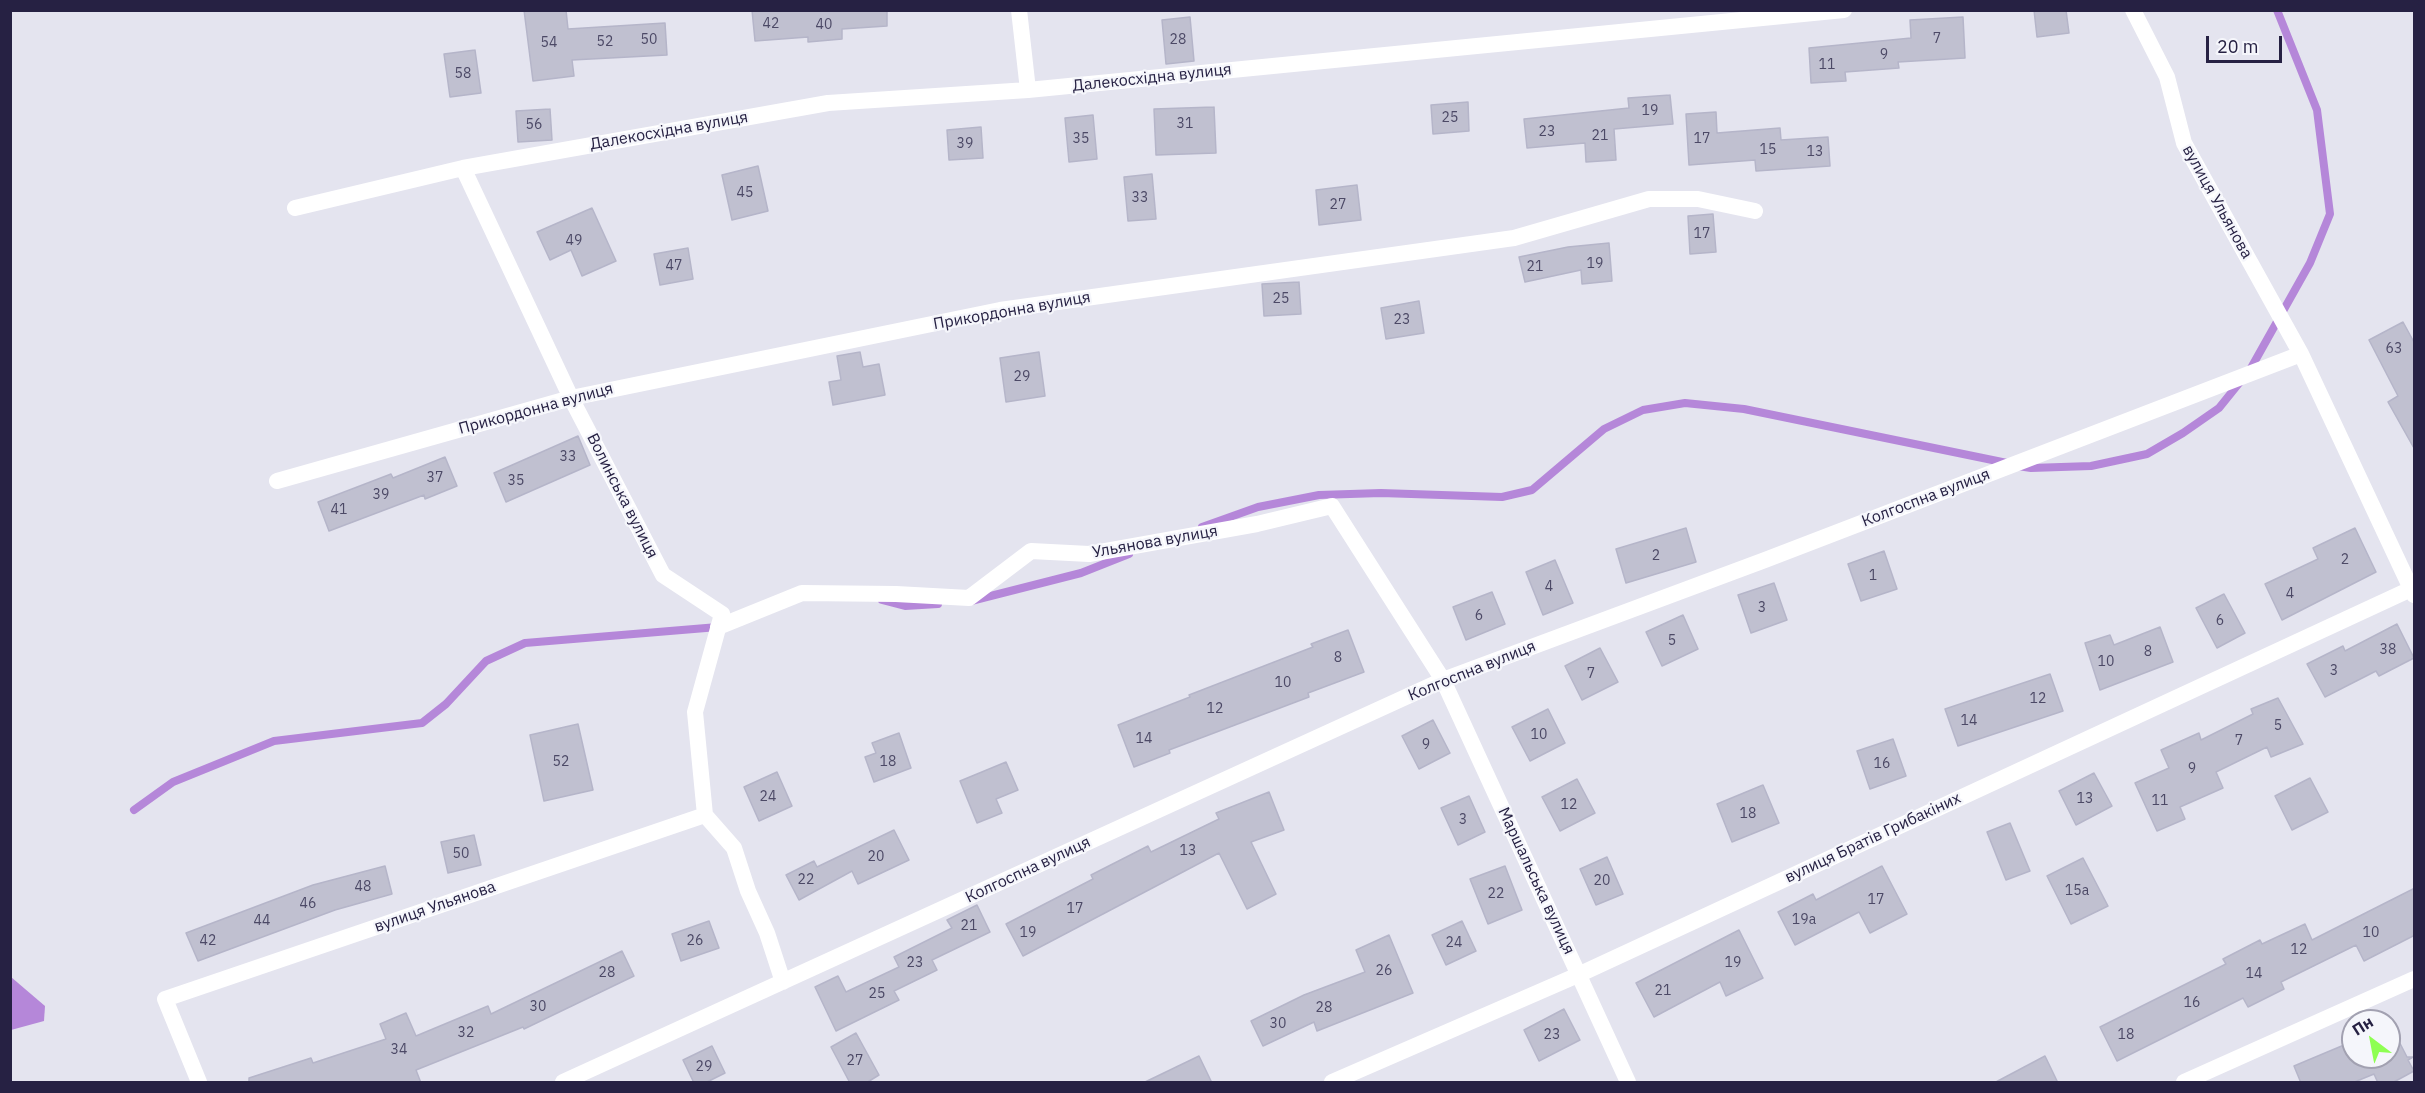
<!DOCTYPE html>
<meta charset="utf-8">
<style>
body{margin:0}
#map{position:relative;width:2425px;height:1093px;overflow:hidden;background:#e4e4ef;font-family:"IBM Plex Sans",sans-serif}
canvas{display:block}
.frame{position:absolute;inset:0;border:12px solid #262143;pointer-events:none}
.north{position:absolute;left:2341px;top:1009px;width:60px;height:60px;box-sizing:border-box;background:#f5f6fb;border:2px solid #a2a1b1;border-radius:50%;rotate:328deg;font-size:16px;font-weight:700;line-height:24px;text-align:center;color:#262143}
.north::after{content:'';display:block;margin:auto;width:21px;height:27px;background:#8eff52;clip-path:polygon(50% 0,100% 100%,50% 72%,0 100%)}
.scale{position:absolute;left:2206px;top:36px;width:76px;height:27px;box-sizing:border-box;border:3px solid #262143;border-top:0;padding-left:8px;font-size:18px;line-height:21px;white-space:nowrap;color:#262143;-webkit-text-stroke:4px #f5f6fb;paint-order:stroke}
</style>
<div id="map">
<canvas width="2425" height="1093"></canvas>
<div class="frame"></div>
<div class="north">Пн</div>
<div class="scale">20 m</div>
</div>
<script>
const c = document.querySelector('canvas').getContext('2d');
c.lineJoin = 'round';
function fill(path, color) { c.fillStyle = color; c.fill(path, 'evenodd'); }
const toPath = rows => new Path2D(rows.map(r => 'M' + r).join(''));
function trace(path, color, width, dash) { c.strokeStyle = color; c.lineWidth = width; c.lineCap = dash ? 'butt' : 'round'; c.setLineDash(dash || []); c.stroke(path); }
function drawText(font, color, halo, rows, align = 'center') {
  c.font = font + ' "IBM Plex Sans",sans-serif'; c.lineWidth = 4.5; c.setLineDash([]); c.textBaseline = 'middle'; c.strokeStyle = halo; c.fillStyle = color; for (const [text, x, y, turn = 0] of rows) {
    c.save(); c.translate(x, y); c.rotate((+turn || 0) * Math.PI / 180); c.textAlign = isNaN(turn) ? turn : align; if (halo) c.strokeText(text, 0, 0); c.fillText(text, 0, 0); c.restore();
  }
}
fill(toPath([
 [11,977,45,1006,44,1021,11,1030]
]), '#b587d9');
trace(toPath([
 [2251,368,2310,263,2330,214,2317,110,2277,10],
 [2018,466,2031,468,2091,466,2147,454,2183,433,2219,408,2240,382],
 [1202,527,1258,507,1319,495,1381,493,1502,497,1532,490,1604,429,1643,410,1685,403,1744,409,2007,463],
 [882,600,905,606,938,604],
 [971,601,1081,573,1129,554],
 [134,810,173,782,274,741,422,723,446,704,486,661,525,643,718,627]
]), '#b587d9', 8);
const building = toPath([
 [524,10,566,10,568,29,665,23,667,55,572,60,574,76,533,81,524,10],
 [752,10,887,10,887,26,842,29,842,39,808,42,808,37,755,41,752,10],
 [2034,10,2066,10,2069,33,2037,37,2034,10],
 [1190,17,1194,61,1166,64,1162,20,1190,17],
 [1963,17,1965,58,1898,62,1899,68,1845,72,1846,81,1811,83,1809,48,1911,38,1910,20,1963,17],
 [475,50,481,93,450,97,444,54,475,50],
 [1670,95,1673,124,1614,129,1616,160,1586,162,1585,143,1527,148,1524,119,1629,108,1628,98,1670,95],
 [1468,102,1469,131,1433,134,1431,105,1468,102],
 [1214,107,1216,153,1156,155,1154,109,1214,107],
 [550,109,552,140,518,142,516,111,550,109],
 [1716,112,1717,133,1780,128,1781,140,1828,137,1830,166,1756,171,1755,160,1689,165,1686,114,1716,112],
 [1093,115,1097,159,1069,162,1065,118,1093,115],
 [981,127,983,158,949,160,947,130,981,127],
 [758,166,768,211,732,220,722,175,758,166],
 [1152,174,1156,219,1128,221,1124,177,1152,174],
 [1357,185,1361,220,1319,225,1316,190,1357,185],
 [592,208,616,261,582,276,571,250,550,260,537,232,592,208],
 [1713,214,1716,252,1690,254,1688,216,1713,214],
 [1609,243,1612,281,1582,284,1581,270,1525,282,1519,257,1568,247,1609,243],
 [688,248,693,279,660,285,654,254,688,248],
 [1299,282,1301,314,1264,316,1262,284,1299,282],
 [1419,301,1424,333,1386,339,1381,308,1419,301],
 [2403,322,2415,344,2415,450,2388,402,2398,396,2369,340,2403,322],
 [860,352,863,367,879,364,885,395,833,405,829,382,841,380,837,356,860,352],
 [1039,352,1045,396,1006,402,1000,358,1039,352],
 [578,436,590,465,506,502,494,473,578,436],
 [445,457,457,486,425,499,424,495,329,531,318,502,391,474,393,478,445,457],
 [1686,528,1696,562,1626,583,1616,549,1686,528],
 [2355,528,2376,572,2282,620,2265,584,2318,559,2313,548,2355,528],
 [1884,551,1897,589,1861,601,1848,564,1884,551],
 [1555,560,1573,603,1543,615,1526,572,1555,560],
 [1774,583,1787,620,1751,633,1738,595,1774,583],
 [1492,592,1505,624,1466,640,1453,607,1492,592],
 [2224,594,2245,633,2217,648,2196,608,2224,594],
 [1683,615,1698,649,1662,666,1646,632,1683,615],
 [2397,624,2414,658,2379,676,2376,671,2325,697,2307,664,2343,646,2345,651,2397,624],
 [2160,627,2173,662,2100,690,2085,643,2110,635,2114,645,2160,627],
 [1348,630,1364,672,1308,693,1309,697,1169,750,1170,753,1134,767,1118,725,1190,697,1189,695,1313,647,1311,644,1348,630],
 [1600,648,1618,682,1582,700,1565,666,1600,648],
 [2050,674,2063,711,1958,746,1945,709,2050,674],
 [2278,698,2303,744,2271,757,2267,747,2216,772,2223,788,2180,807,2185,819,2157,831,2135,783,2169,768,2161,750,2199,733,2201,740,2253,714,2251,709,2278,698],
 [1548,709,1565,743,1530,761,1512,727,1548,709],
 [1433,720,1450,753,1419,769,1402,736,1433,720],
 [578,724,593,790,544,801,530,735,578,724],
 [899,733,911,768,874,782,865,757,876,753,872,743,899,733],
 [1893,739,1906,776,1870,789,1857,751,1893,739],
 [1006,762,1018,790,996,799,1002,813,977,823,960,781,1006,762],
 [777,772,792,806,759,821,744,787,777,772],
 [2094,773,2112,806,2076,825,2059,791,2094,773],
 [2310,778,2328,812,2292,830,2275,796,2310,778],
 [1577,779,1595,813,1560,831,1542,797,1577,779],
 [1763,785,1779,823,1732,842,1717,804,1763,785],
 [1269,792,1284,830,1251,842,1276,894,1247,909,1219,853,1023,956,1006,924,1093,879,1091,875,1148,846,1151,852,1219,819,1216,813,1269,792],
 [1469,796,1485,832,1458,845,1441,808,1469,796],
 [2010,823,2030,871,2006,880,1987,832,2010,823],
 [894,830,909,860,858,884,852,871,799,900,786,875,814,861,817,867,894,830],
 [474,835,481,865,448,873,441,842,474,835],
 [1607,857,1623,894,1596,905,1580,869,1607,857],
 [2083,858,2108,906,2071,924,2047,876,2083,858],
 [385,866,392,894,335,910,198,961,186,933,313,885,385,866],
 [1505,866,1522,910,1488,924,1470,879,1505,866],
 [1882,866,1907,914,1870,933,1859,912,1795,945,1778,912,1813,894,1816,900,1882,866],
 [2415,888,2415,935,2364,961,2356,945,2281,982,2284,989,2248,1007,2243,998,2117,1061,2100,1027,2226,964,2223,959,2260,940,2262,944,2305,924,2312,940,2415,888],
 [977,905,990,932,932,960,937,970,894,991,899,1000,836,1031,815,987,838,976,846,992,899,967,894,957,952,928,947,920,977,905],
 [709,921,719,948,681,961,672,934,709,921],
 [1462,921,1476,951,1446,965,1432,935,1462,921],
 [1739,930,1763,978,1726,996,1720,982,1654,1017,1636,983,1739,930],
 [1389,935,1413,993,1317,1031,1314,1022,1263,1046,1251,1021,1304,995,1365,972,1356,950,1389,935],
 [622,951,634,976,524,1029,523,1027,416,1070,421,1083,249,1083,249,1078,311,1058,313,1063,386,1039,380,1024,406,1013,416,1036,488,1006,491,1014,622,951],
 [1564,1009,1580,1040,1539,1061,1524,1030,1564,1009],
 [2389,1022,2407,1057,2413,1057,2408,1060,2414,1071,2392,1083,2378,1083,2374,1074,2352,1083,2301,1083,2294,1066,2344,1045,2348,1057,2389,1057,2389,1022],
 [856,1033,879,1075,866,1083,850,1083,831,1047,856,1033],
 [712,1046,725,1073,705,1083,694,1083,683,1060,712,1046],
 [1199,1056,1212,1083,1143,1083,1199,1056],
 [2045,1056,2058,1083,1994,1083,2045,1056]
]);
fill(building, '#c0c0d0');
trace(building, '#b5b5c9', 1.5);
trace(toPath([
 [1019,10,1028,90],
 [2133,10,2167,77,2184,143,2301,354],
 [463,168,571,398,663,575,722,614,695,712,705,815],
 [295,208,463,168,828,103,1028,90,1844,10],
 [277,481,571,398,1000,310,1514,238,1649,199,1698,199,1755,211],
 [718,627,802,593,896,594,969,598,1031,551,1089,554,1257,524,1332,506,1443,680,1628,1082],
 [705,815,734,848,748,891,767,933,783,982],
 [199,1082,165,999,705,815],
 [563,1082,1443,680,1765,560,2301,354,2414,595],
 [1332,1082,1578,975,2411,589],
 [2184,1082,2414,979]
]), '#fff', 16);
drawText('14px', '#4c4966', null, [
 ["42",771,24],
 ["40",824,25],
 ["7",1937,39],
 ["50",649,40],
 ["28",1178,40],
 ["52",605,42],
 ["54",549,43],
 ["9",1884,55],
 ["11",1827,65],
 ["58",463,74],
 ["19",1650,111],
 ["25",1450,118],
 ["31",1185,124],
 ["56",534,125],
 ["23",1547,132],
 ["21",1600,136],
 ["35",1081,139],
 ["17",1702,139],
 ["39",965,144],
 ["15",1768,150],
 ["13",1815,152],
 ["45",745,193],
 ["33",1140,198],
 ["27",1338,205],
 ["17",1702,234],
 ["49",574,241],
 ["19",1595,264],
 ["47",674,266],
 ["21",1535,267],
 ["25",1281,299],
 ["23",1402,320],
 ["63",2394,349],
 ["29",1022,377],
 ["33",568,457],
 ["37",435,478],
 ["35",516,481],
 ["39",381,495],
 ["41",339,510],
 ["2",1656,556],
 ["2",2345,560],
 ["1",1873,576],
 ["4",1549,587],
 ["4",2290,594],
 ["3",1762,608],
 ["6",1479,616],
 ["6",2220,621],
 ["5",1672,641],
 ["38",2388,650],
 ["8",2148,652],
 ["8",1338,658],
 ["10",2106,662],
 ["3",2334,671],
 ["7",1591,674],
 ["10",1283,683],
 ["12",2038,699],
 ["12",1215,709],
 ["14",1969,721],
 ["5",2278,726],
 ["10",1539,735],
 ["14",1144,739],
 ["7",2239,741],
 ["9",1426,745],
 ["52",561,762],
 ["18",888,762],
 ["16",1882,764],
 ["9",2192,769],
 ["24",768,797],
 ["13",2085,799],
 ["11",2160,801],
 ["12",1569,805],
 ["18",1748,814],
 ["3",1463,820],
 ["13",1188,851],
 ["50",461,854],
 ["20",876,857],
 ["22",806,880],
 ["20",1602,881],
 ["48",363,887],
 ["15а",2077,891],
 ["22",1496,894],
 ["17",1876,900],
 ["46",308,904],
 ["17",1075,909],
 ["19а",1804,920],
 ["44",262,921],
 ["21",969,926],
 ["19",1028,933],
 ["10",2371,933],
 ["42",208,941],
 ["26",695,941],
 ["24",1454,943],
 ["12",2299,950],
 ["23",915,963],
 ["19",1733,963],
 ["26",1384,971],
 ["28",607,973],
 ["14",2254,974],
 ["21",1663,991],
 ["25",877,994],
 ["16",2192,1003],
 ["30",538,1007],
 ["28",1324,1008],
 ["30",1278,1024],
 ["32",466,1033],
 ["23",1552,1035],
 ["18",2126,1035],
 ["34",399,1050],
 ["27",855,1061],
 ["29",704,1067]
]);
drawText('16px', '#262143', '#f5f6fb', [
 ["Далекосхідна вулиця",1152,78,-6],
 ["Далекосхідна вулиця",669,131,-10],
 ["вулиця Ульянова",2217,202,61],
 ["Прикордонна вулиця",1012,311,-10],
 ["Прикордонна вулиця",536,409,-15],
 ["Волинська вулиця",622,496,63],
 ["Колгоспна вулиця",1926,498,-21],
 ["Ульянова вулиця",1155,542,-10],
 ["Колгоспна вулиця",1472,671,-22],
 ["вулиця Братів Грибакіних",1873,838,-25],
 ["Колгоспна вулиця",1028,870,-25],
 ["Маршальська вулиця",1536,881,65],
 ["вулиця Ульянова",435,907,-19]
]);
</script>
